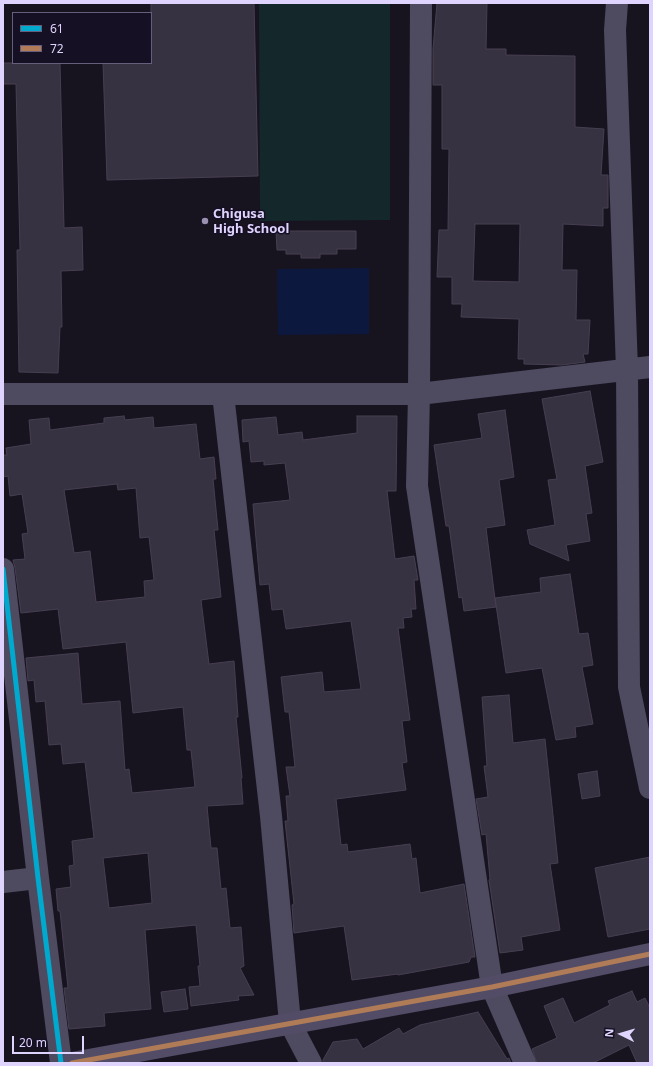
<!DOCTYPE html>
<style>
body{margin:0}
#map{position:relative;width:653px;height:1066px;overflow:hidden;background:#18141f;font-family:"Noto Sans",sans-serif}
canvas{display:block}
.frame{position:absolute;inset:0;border:4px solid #dfd4fd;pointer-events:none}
.legend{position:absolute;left:12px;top:12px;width:140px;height:52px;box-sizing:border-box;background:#161024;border:1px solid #665e7b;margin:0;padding:5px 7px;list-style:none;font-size:12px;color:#dfd4fd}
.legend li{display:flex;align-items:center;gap:8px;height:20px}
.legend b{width:20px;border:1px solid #665e7b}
.north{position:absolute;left:601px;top:1014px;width:40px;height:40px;-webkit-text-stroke:3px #161024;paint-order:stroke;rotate:275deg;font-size:11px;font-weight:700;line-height:16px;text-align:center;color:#dfd4fd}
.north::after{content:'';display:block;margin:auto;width:14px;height:18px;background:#dfd4fd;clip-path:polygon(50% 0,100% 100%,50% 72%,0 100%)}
.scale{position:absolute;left:12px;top:1036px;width:72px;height:18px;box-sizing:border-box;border:2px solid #dfd4fd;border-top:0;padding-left:5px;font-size:12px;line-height:14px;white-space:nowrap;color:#dfd4fd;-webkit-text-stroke:3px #161024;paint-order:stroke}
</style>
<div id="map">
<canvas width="653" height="1066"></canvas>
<div class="frame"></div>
<ul class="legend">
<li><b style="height:5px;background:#00a9ce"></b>61</li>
<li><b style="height:5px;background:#b07c57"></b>72</li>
</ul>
<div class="north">N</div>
<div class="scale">20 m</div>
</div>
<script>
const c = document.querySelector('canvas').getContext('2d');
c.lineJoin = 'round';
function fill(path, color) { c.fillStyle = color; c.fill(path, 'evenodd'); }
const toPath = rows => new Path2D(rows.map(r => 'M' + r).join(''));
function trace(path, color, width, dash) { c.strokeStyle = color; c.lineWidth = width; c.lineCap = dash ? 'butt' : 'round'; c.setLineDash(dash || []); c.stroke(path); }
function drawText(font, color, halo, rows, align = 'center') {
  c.font = font + ' "Noto Sans",sans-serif'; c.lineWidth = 3; c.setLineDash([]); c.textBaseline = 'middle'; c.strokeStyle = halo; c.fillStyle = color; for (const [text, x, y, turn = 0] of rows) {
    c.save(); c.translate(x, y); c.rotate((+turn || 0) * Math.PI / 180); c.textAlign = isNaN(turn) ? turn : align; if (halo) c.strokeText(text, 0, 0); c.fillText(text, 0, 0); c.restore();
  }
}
fill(toPath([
 [259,3,390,3,390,220,260,221]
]), '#14282c');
fill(toPath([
 [369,268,369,334,278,335,277,269]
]), '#0d183e');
const building = toPath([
 [151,3,254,3,258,176,107,180,103,63,151,63,151,3],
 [437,3,487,3,486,49,506,49,506,55,575,56,575,127,604,129,601,175,608,175,608,208,603,208,603,226,563,224,562,270,577,270,576,320,590,320,588,354,583,354,585,362,562,365,524,364,524,359,518,359,519,319,461,317,462,304,452,304,452,277,437,277,439,230,448,230,449,149,442,149,442,85,433,85,433,49,437,3],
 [475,224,520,224,519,282,473,281,475,224],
 [3,63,60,63,64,228,82,227,83,270,61,271,62,327,60,327,58,373,19,372,17,250,20,250,16,84,3,84,3,63],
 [276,231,356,231,356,249,337,249,337,254,320,254,320,258,301,258,301,254,286,254,286,250,277,250,276,231],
 [590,391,603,462,585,466,592,513,586,514,590,541,566,545,569,561,530,544,527,530,555,525,548,480,557,479,542,399,590,391],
 [505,410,514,477,499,480,505,525,486,528,496,607,464,611,462,597,459,598,449,526,446,526,434,445,482,438,478,414,505,410],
 [124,416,125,420,153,417,154,428,196,424,200,459,214,457,216,479,213,479,218,530,214,530,221,597,201,600,209,664,234,661,238,717,236,717,242,778,241,778,243,804,207,806,211,848,217,848,221,889,226,888,230,928,241,927,244,966,240,968,254,995,238,996,239,1000,191,1006,189,987,200,986,198,966,200,966,196,925,145,930,151,1009,104,1013,105,1026,69,1029,64,988,68,988,60,911,58,911,56,889,71,887,69,866,74,865,72,841,94,838,85,762,63,764,61,744,49,745,45,701,36,702,34,680,28,681,26,658,78,653,82,704,120,701,125,770,129,769,132,793,195,787,191,750,187,750,183,707,133,713,126,642,63,649,58,609,21,613,15,568,13,560,25,559,22,534,28,533,22,494,10,496,8,476,3,477,3,455,7,455,6,448,31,444,29,420,49,418,50,430,104,423,104,418,124,416],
 [117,484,118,490,136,488,140,538,149,537,154,580,144,581,145,597,96,602,90,551,74,553,64,490,117,484],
 [148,853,152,903,109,908,103,858,148,853],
 [357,416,397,416,396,491,387,491,395,559,414,556,418,580,414,580,416,609,411,609,412,617,403,618,404,628,398,628,410,720,402,721,407,762,402,763,406,790,336,799,341,845,347,844,348,852,410,844,412,859,416,858,420,893,464,884,475,957,471,957,469,962,398,975,398,974,352,980,344,926,294,933,292,905,294,904,285,821,288,821,286,796,290,796,286,767,295,767,289,712,285,712,281,677,322,672,324,692,361,689,351,621,286,629,283,609,272,610,269,584,260,585,253,504,290,500,285,463,264,465,264,461,251,462,249,441,243,442,242,420,276,417,278,435,302,432,303,440,357,433,357,416],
 [570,574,579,634,588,633,593,665,582,667,593,724,575,727,576,737,556,740,542,668,506,673,495,598,541,592,540,578,570,574],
 [509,695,513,743,545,739,558,863,550,864,560,930,521,937,523,950,500,953,489,880,490,879,486,834,482,835,476,799,488,797,484,766,487,766,482,697,509,695],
 [597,771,600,796,582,799,578,774,597,771],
 [650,857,650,929,608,937,595,868,650,857],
 [185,989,188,1009,164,1012,161,992,185,989],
 [632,991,637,1002,645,998,650,1008,650,1063,637,1063,629,1045,593,1063,537,1063,532,1049,557,1038,544,1006,563,998,574,1023,610,1005,608,1001,632,991],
 [478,1012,507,1059,509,1058,511,1063,323,1063,323,1060,333,1042,357,1039,363,1049,399,1028,403,1034,420,1025,478,1012]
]);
fill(building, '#373241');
trace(building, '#463f52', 1);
trace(toPath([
 [421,3,419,394,417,486,492,987,525,1063],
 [617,3,615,30,627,370,629,687,650,788],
 [3,394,223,394],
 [3,569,38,878,61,1063],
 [3,882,38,878],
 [311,1063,290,1023,271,816,223,394,419,394,650,367]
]), '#4e4a60', 22);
trace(toPath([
 [72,1063,492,987,650,954]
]), '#524c66', 22);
trace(toPath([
 [3,569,38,878,61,1063]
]), '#00a9ce', 5);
trace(toPath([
 [72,1063,492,987,650,954]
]), '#b07c57', 5);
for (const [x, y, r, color] of [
 [205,221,4,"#9991af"]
]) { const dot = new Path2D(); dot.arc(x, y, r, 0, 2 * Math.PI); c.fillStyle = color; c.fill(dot); trace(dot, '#161024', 1.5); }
drawText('bold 13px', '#dfd4fd', '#161024', [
 ["Chigusa",213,214],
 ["High School",213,229]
], 'left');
</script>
